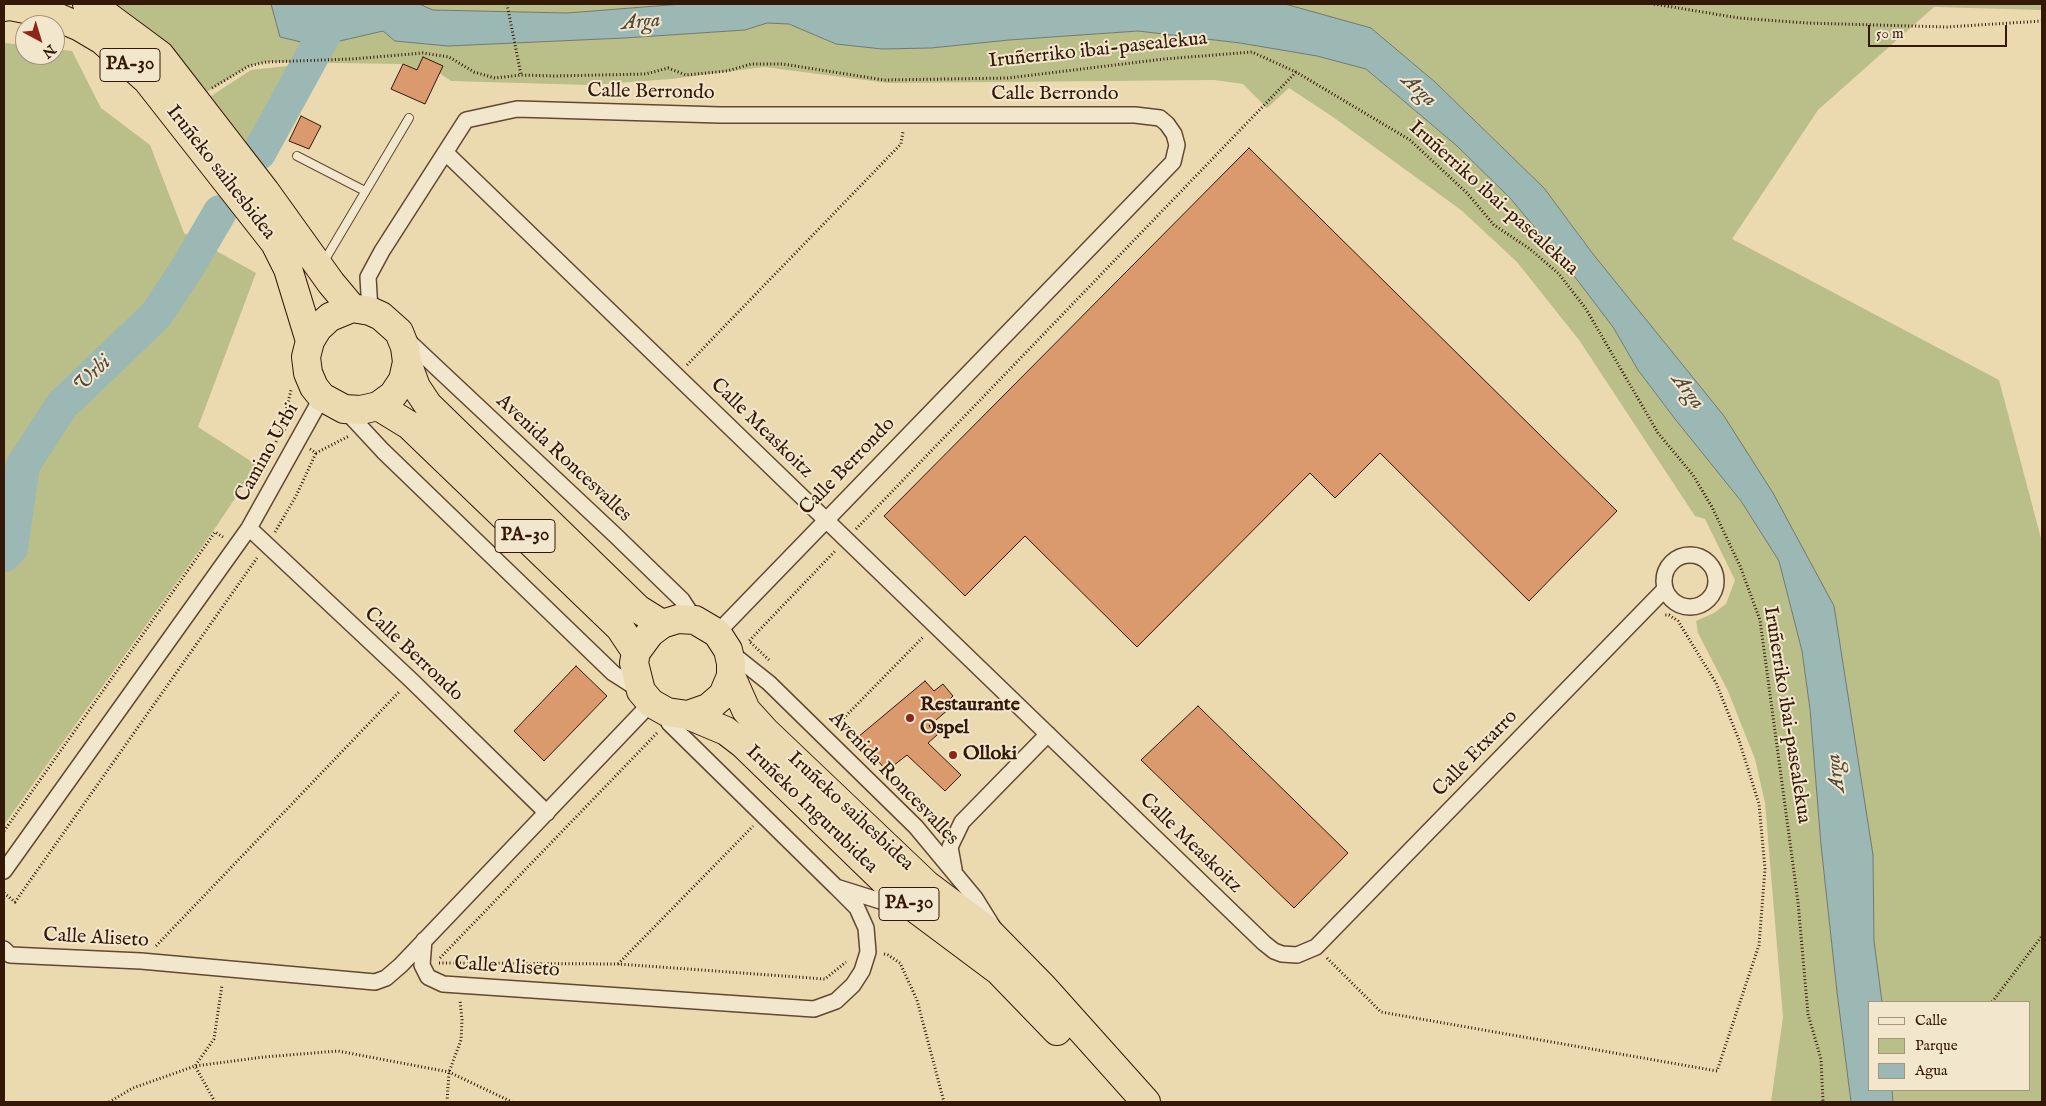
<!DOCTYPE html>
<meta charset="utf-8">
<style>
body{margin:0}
#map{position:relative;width:2046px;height:1106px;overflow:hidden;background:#ebdab0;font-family:"IM FELL English",serif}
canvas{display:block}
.frame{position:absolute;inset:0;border:5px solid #331807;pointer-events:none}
.legend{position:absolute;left:1868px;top:1001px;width:162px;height:90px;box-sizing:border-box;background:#f2e7cc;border:1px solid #a6947d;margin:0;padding:6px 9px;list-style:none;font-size:15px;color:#331807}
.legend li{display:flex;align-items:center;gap:10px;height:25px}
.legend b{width:25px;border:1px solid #a6947d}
.north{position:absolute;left:15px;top:15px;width:50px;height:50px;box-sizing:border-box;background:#f2e7cc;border:1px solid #a6947d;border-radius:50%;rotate:141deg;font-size:14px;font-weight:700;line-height:20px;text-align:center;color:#331807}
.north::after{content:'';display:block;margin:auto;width:18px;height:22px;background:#8f2418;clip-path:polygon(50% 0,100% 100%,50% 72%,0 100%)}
.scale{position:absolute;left:1868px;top:25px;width:139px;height:22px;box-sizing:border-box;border:2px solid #331807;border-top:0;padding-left:6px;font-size:15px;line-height:18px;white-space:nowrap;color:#331807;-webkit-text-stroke:4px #f2e7cc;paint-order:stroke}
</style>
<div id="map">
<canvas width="2046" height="1106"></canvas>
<div class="frame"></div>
<ul class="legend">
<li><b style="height:6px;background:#f2e7cc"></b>Calle</li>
<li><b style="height:14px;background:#babe89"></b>Parque</li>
<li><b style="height:14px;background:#9cb8b5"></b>Agua</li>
</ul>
<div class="north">N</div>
<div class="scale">50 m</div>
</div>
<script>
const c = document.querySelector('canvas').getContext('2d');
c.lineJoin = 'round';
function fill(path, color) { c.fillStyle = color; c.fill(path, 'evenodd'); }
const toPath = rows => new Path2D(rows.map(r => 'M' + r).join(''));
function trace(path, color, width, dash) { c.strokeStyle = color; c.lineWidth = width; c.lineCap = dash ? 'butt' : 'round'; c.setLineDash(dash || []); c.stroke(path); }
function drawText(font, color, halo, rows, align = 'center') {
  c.font = font + ' "IM FELL English",serif'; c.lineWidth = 4; c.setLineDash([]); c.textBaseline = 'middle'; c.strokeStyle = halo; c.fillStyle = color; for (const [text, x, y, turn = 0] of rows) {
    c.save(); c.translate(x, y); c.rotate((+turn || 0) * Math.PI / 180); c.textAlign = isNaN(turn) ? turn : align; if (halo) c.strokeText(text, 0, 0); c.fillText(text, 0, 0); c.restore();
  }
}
fill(toPath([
 [117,4,271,4,280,37,318,46,383,31,395,41,448,46,624,38,745,30,767,23,789,24,836,44,882,49,931,48,1009,40,1138,31,1240,43,1317,56,1366,69,1457,146,1510,198,1562,260,1613,327,1638,370,1675,419,1741,501,1779,561,1802,651,1810,709,1821,845,1837,992,1851,1102,1771,1102,1783,1017,1765,803,1755,759,1728,691,1698,633,1696,621,1714,613,1726,604,1735,580,1705,519,1695,516,1579,340,1517,262,1461,210,1333,117,1289,88,1267,108,1243,84,1214,80,888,83,764,67,671,79,590,85,451,81,439,73,442,66,423,57,417,70,403,64,266,62,249,66,202,95,176,55,159,36],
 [419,4,682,4,567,13,433,10],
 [1282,4,2042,4,2042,10,1934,7,1818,110,1732,239,1999,380,2042,542,2042,1102,1893,1102,1892,1090,2030,1090,2030,1002,1882,1002,1874,941,1873,855,1834,606,1593,254,1544,188,1435,82,1371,28],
 [4,43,25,45,25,55,55,55,55,49,72,51,101,108,150,145,184,233,256,273,198,427,257,465,218,524,4,825],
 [305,64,255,153,211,96,251,70]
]), '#babe89');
const water = toPath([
 [271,4,419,4,433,10,567,13,682,4,1285,4,1371,28,1435,82,1544,188,1593,254,1724,416,1773,493,1834,606,1873,855,1874,941,1882,1002,1870,1002,1870,1090,1892,1090,1893,1102,1851,1102,1837,992,1821,845,1810,709,1802,651,1779,561,1741,501,1675,419,1638,370,1613,327,1562,260,1510,198,1457,146,1366,69,1317,56,1240,43,1138,31,1009,40,931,48,882,49,836,44,789,24,767,23,745,30,624,38,448,46,395,41,383,31,318,46,280,37,271,4]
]);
fill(water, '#9cb8b5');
trace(water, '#72786f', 1);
trace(toPath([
 [259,153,339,7],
 [4,555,11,548,23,465,62,405,156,315,189,265,220,212]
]), '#9cb8b5', 34);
const building = toPath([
 [423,57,443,66,425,104,391,89,403,64,417,70,423,57],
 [301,116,321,126,309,149,289,141,301,116],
 [1249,148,1617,511,1529,601,1380,453,1335,498,1310,473,1137,647,1025,536,965,596,884,516,1249,148],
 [576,666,607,696,544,761,514,731,576,666],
 [925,681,934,691,943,684,953,696,945,704,949,709,929,726,937,735,928,743,961,775,945,791,907,755,893,766,891,763,884,768,858,737,925,681],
 [1198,706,1348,853,1294,908,1141,760,1198,706]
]);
fill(building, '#db996e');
trace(building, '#331807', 1);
const lane = toPath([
 [297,156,365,191],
 [323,263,409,118]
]);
const street = toPath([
 [446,153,1264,943,1274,951,1282,954,1297,955,1316,947,1665,589],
 [370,311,368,277,382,251,466,120,517,109,720,115,1135,115,1160,118,1167,124,1174,134,1177,145,1173,162,717,633],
 [405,338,615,535,682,600,695,620],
 [344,409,383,451,613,673,641,691],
 [249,528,411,680,547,813],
 '1664 581a26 26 0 1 1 52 0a26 26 0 1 1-52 0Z',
 [730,652,769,683,916,827,975,898,993,927],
 [667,712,669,723,836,887,906,909],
 [954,869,950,847,962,822,1048,734],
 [4,871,249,528,322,397],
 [424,940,422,965,428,977,443,984,814,1009,836,1001,853,985,862,971,868,952,866,928,857,908,836,887],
 [4,949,10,955,141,961,375,982,386,978,401,965,651,703]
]);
const highway = toPath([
 [87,4,102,12,160,55,265,191,331,283,352,308],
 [4,7,10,6,50,14,80,27,102,40,147,80,275,243,288,269,310,341,306,357,308,373,314,387,322,397,344,409,361,410,378,406,393,395,403,380,407,362,405,347,399,332,381,316,370,311,352,308,330,317,318,328,310,341],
 [407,362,416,387,428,405,638,609,662,624],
 [378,406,409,425,620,628,636,652],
 [678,619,695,620,717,633,728,650,731,663,731,676,723,695,708,708,688,715,667,712,651,703,641,691,634,663,636,652,650,633,662,624,678,619],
 [731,676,746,710,765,731,927,885,987,930,1043,987,1146,1102],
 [688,715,726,731,743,744,904,900,999,971,1057,1031]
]);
trace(lane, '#614831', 10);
trace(street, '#614831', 18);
trace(highway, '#331807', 30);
trace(toPath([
 [507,4,521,75],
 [1654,4,1739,18,1806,23,1947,27,2042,21],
 [212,88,249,66,266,62,352,59,423,53,449,57,474,72,495,78,521,75,554,76,646,74,668,68,686,75,727,71,751,64,783,64,884,80,1008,78,1164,59,1252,52,1296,72,1410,140,1467,193,1494,225,1530,249,1559,274,1586,309,1658,433,1693,475,1712,507,1740,566,1760,620,1798,902,1808,1014,1821,1059,1823,1102],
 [687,365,901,144,903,131],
 [285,431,282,428,291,390],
 [276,442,282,428],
 [310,449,316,453,349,436],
 [856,529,1296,72],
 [275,532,296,496,316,453],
 [769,660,749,641,836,550],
 [836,726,924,636],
 [4,831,215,532,223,537],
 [4,893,15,902,257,558],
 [156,946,400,691],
 [884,954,888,955,900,963,917,1000,944,1102],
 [440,958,658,732],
 [1327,958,1381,1012,1717,1071,1759,945,1765,869,1759,804,1739,740,1716,683,1678,621,1669,615,1664,615],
 [439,963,618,964,825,979,846,962],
 [618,964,753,826],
 [1992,1002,2042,936],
 [109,1102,133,1088,195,1066,264,1057,338,1051,449,1072,512,1102],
 [215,1102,195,1066,214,1039,222,985],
 [447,1102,449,1072,461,1040,462,1020,460,1000]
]), '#331807', 3, [1, 2.5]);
trace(lane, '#f2e7cc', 8);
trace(street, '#f2e7cc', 15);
trace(highway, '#ebdab0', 28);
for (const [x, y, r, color] of [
 [910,718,5,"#8f2418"],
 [953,755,5,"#8f2418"]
]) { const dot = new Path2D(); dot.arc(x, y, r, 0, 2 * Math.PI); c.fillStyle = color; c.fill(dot); trace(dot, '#f2e7cc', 2); }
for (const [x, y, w] of [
 [130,65,60],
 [525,536,60],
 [909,904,60]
]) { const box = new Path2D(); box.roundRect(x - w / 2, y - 16.5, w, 33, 4); c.fillStyle = '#f2e7cc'; c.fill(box); trace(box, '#331807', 1); }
drawText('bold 19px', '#331807', null, [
 ["PA-30",130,65],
 ["PA-30",525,536],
 ["PA-30",909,904]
]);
drawText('20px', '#331807', '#f2e7cc', [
 ["Iruñerriko ibai-pasealekua",1098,51,-6],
 ["Calle Berrondo",651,93,1],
 ["Calle Berrondo",1055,95],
 ["Iruñeko saihesbidea",220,173,52],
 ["Iruñerriko ibai-pasealekua",1493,199,42],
 ["Calle Measkoitz",761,429,44],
 ["Camino Urbi",268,453,-61],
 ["Avenida Roncesvalles",563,459,43],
 ["Calle Berrondo",848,467,-46],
 ["Calle Berrondo",413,655,43],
 ["Iruñerriko ibai-pasealekua",1786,715,81],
 ["Calle Etxarro",1476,754,-46],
 ["Avenida Roncesvalles",893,779,46],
 ["Iruñeko Ingurubidea",811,810,44],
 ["Iruñeko saihesbidea",850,812,43],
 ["Calle Measkoitz",1190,844,44],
 ["Calle Aliseto",96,939,3],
 ["Calle Aliseto",507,968,4]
]);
drawText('bold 20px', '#331807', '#f2e7cc', [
 ["Restaurante",920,706],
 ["Ospel",920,729],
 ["Olloki",963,755]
], 'left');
drawText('italic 21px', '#52483b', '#f2e7cc', [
 ["Arga",641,23,-5],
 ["Arga",1418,91,42],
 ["Urbi",93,375,-44],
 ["Arga",1687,392,52],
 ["Arga",1837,773,-97]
]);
</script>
